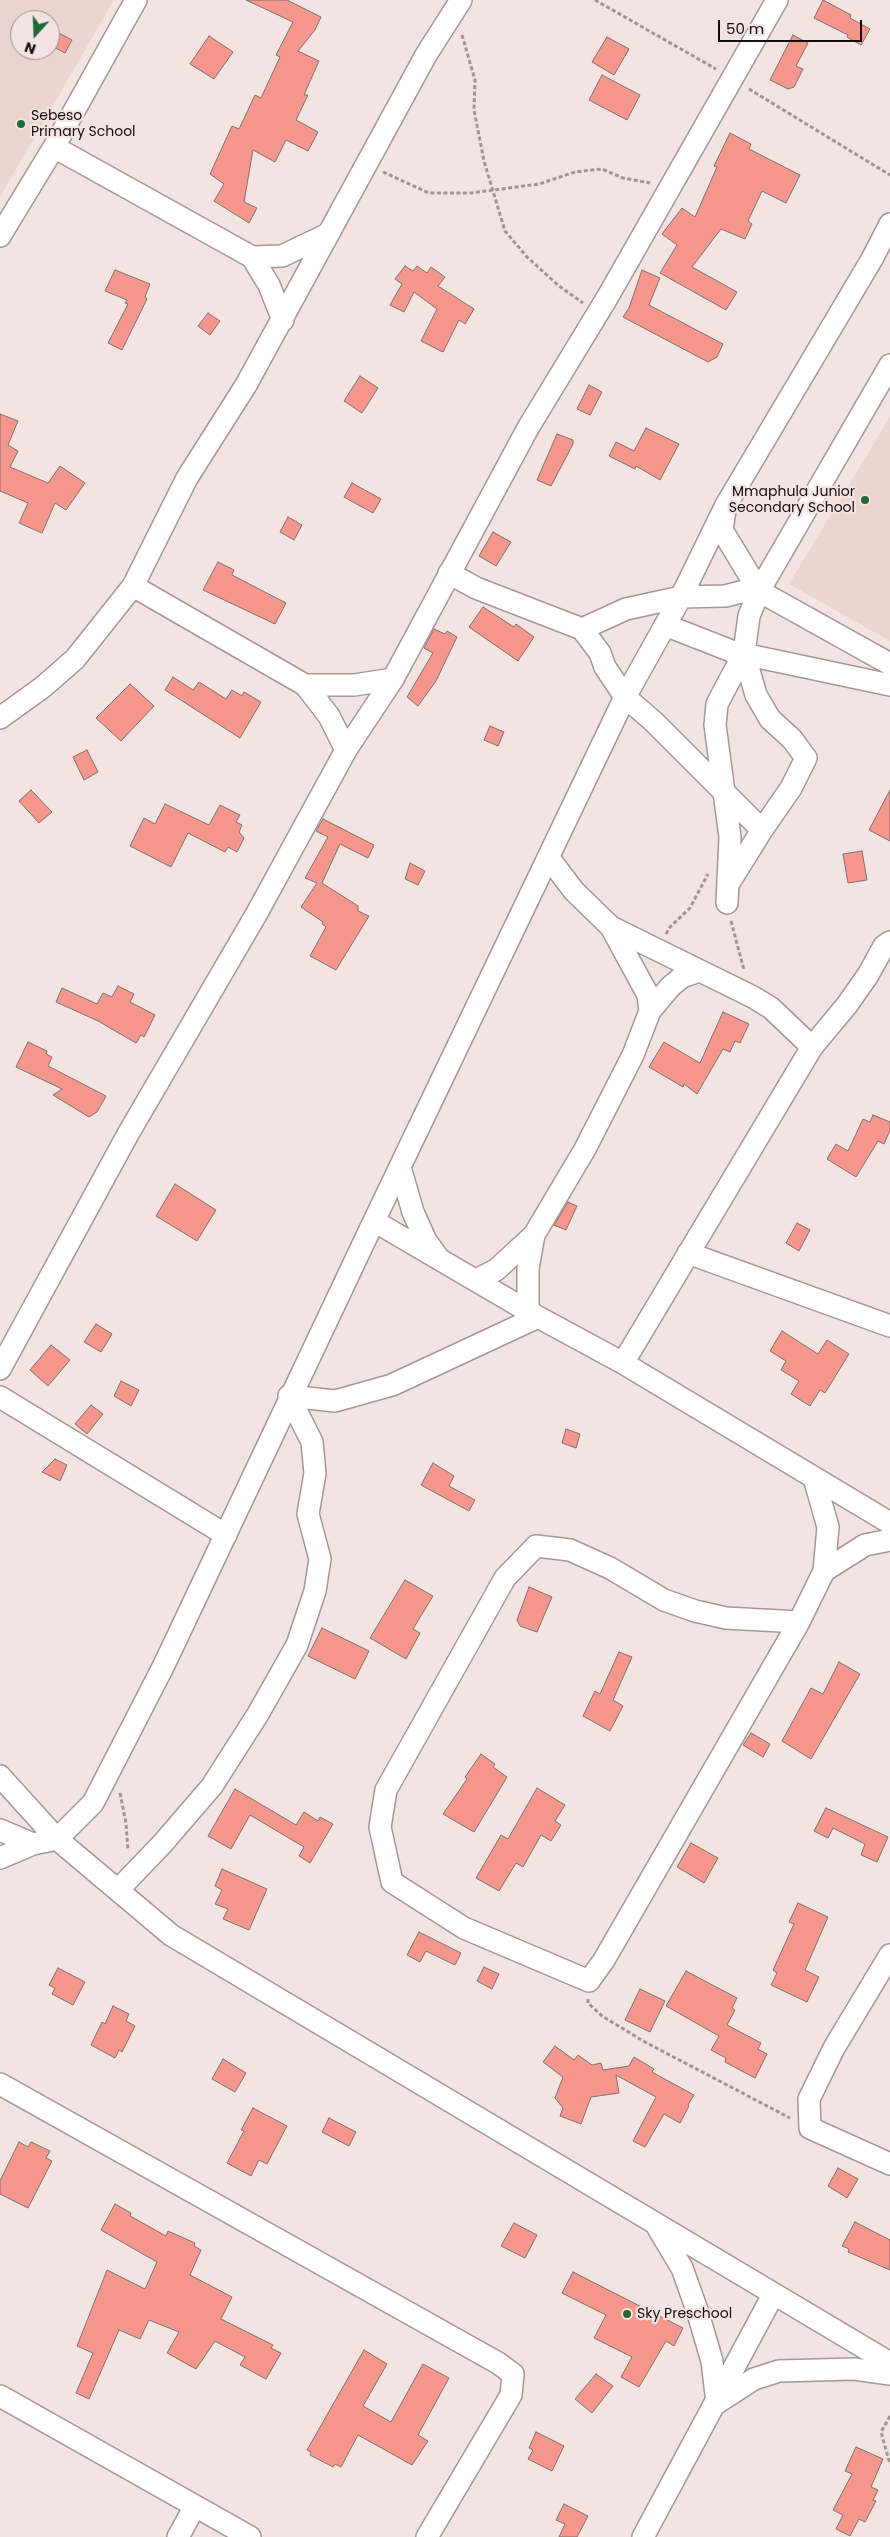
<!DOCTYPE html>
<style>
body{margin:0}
#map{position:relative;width:890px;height:2537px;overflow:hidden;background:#f3e4e2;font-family:Poppins,sans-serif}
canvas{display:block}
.north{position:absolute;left:10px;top:10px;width:50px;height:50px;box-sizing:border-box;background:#f3e4e2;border:1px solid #998e8d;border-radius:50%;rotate:200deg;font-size:14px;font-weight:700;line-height:20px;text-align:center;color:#130e0d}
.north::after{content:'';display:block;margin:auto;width:18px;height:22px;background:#216936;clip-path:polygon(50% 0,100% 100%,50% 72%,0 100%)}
.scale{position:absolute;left:718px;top:20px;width:144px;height:22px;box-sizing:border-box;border:2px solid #130e0d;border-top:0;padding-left:6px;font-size:15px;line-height:18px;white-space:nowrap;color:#130e0d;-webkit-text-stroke:4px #f3e4e2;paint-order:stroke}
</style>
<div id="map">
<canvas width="890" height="2537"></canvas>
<div class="north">N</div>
<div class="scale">50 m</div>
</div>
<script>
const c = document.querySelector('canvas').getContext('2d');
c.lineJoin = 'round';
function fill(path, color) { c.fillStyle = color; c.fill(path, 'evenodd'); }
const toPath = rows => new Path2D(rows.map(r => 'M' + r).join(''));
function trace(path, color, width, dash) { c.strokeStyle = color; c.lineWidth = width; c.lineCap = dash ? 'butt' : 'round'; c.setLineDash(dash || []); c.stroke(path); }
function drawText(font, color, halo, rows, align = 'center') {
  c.font = font + ' Poppins,sans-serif'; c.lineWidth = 4.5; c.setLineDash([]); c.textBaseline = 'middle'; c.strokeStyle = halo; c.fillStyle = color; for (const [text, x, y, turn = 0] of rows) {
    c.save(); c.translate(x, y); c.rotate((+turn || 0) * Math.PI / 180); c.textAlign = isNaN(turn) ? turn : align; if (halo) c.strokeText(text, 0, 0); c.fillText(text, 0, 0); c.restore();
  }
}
fill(toPath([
 [0,0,114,0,0,197],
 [20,20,50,20,50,50,20,50],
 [890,417,890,641,789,584]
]), '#ecd4d1');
const building = toPath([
 [246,0,287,0,321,17,315,30,298,51,319,61,304,95,308,95,296,120,318,132,308,151,286,140,275,162,253,150,244,202,257,208,249,223,214,201,224,184,210,174,232,126,239,129,255,95,261,98,280,57,276,55,293,22,246,0],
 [823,0,851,15,850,18,870,29,861,45,847,37,848,35,814,18,823,0],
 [57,32,72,40,65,53,50,45,57,32],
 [793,35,808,43,796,66,803,69,794,87,788,89,770,80,793,35],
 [209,36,233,52,214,79,190,64,209,36],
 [607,37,629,49,614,75,592,62,607,37],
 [602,75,640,95,627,120,589,100,602,75],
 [730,133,751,144,749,149,800,175,786,203,762,191,748,221,752,224,745,239,721,229,692,267,737,292,726,310,660,273,677,245,662,234,682,208,695,217,717,167,714,166,730,133],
 [405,266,413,271,417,266,427,273,431,267,445,277,438,286,474,309,465,324,459,320,443,352,421,341,437,309,414,292,404,312,390,305,402,284,395,279,405,266],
 [115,270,150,284,145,297,147,299,122,350,108,343,128,304,125,303,127,300,105,291,115,270],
 [642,270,660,278,649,305,723,344,717,357,708,362,623,317,629,308,642,270],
 [208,313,220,321,210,335,198,326,208,313],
 [360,376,378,388,362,413,344,401,360,376],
 [589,385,602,392,590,415,577,409,589,385],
 [0,414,18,421,8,445,18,451,10,467,48,483,60,466,85,483,66,510,55,503,42,533,19,523,28,503,0,491,0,414],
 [646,428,679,444,660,480,636,466,635,469,609,456,616,442,634,451,646,428],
 [557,434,573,440,573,444,551,486,537,480,557,434],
 [352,483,381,499,373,513,344,497,352,483],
 [288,517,302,525,294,540,280,532,288,517],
 [493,532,511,542,496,566,479,556,493,532],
 [218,562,234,570,232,575,286,603,275,624,203,590,218,562],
 [483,607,514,627,516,624,534,637,518,661,469,627,483,607],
 [434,629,445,634,447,631,457,637,436,681,418,706,407,697,433,653,424,648,434,629],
 [173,677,193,690,199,682,226,699,232,690,242,696,244,692,261,702,240,738,165,690,173,677],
 [130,684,154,706,121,741,96,718,130,684],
 [490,726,504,732,498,746,484,740,490,726],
 [87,750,98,772,84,780,73,757,87,750],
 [31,790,52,812,39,823,19,801,31,790],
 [890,790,890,841,869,830,890,790],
 [165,804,209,825,220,805,240,815,236,822,242,825,239,832,244,838,237,852,228,847,225,852,188,833,171,867,130,846,144,818,155,824,165,804],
 [323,819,374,845,368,858,340,844,322,883,358,906,358,911,369,916,336,970,310,956,326,927,322,924,323,922,301,907,317,883,305,878,328,837,316,831,323,819],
 [862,851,867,880,848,883,843,854,862,851],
 [410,863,425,871,418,885,405,879,410,863],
 [118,986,134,994,130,1002,155,1015,144,1037,141,1035,136,1043,98,1021,56,1002,62,988,97,1004,103,993,112,997,118,986],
 [723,1012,749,1024,740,1043,735,1041,730,1052,723,1049,697,1094,684,1084,683,1087,649,1067,664,1042,700,1063,723,1012],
 [28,1042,47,1051,46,1054,52,1057,48,1066,106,1096,97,1112,89,1117,53,1095,62,1089,16,1067,28,1042],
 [873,1115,890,1122,890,1130,884,1144,878,1141,856,1177,827,1159,836,1144,848,1151,863,1119,870,1122,873,1115],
 [175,1184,216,1210,197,1241,156,1216,175,1184],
 [568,1202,577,1206,566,1230,554,1225,568,1202],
 [797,1223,810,1230,799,1251,786,1243,797,1223],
 [96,1324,112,1334,101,1352,84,1342,96,1324],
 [782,1331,818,1354,827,1340,849,1354,825,1393,820,1390,810,1406,791,1394,799,1381,781,1370,786,1361,770,1351,782,1331],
 [51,1345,70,1360,48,1386,30,1370,51,1345],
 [121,1381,139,1390,131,1406,114,1396,121,1381],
 [91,1405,103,1414,87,1434,75,1424,91,1405],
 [566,1429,580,1434,576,1448,562,1443,566,1429],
 [55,1459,67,1465,60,1481,42,1472,55,1459],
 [433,1463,454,1476,449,1486,475,1500,469,1511,421,1485,433,1463],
 [405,1580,433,1596,413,1629,420,1633,406,1659,370,1638,405,1580],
 [529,1587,552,1597,537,1632,520,1626,517,1620,529,1587],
 [322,1628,369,1651,355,1679,308,1656,322,1628],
 [619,1652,632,1657,613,1700,623,1706,610,1731,583,1716,595,1691,600,1694,619,1652],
 [839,1662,860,1674,811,1759,782,1741,811,1688,823,1694,839,1662],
 [751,1733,770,1744,763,1757,743,1745,751,1733],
 [481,1754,495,1764,493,1767,507,1777,474,1832,443,1814,467,1779,465,1777,481,1754],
 [537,1788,565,1805,555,1821,561,1825,551,1841,541,1835,523,1867,516,1863,499,1891,476,1878,501,1835,508,1839,537,1788],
 [235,1789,296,1825,304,1812,318,1821,320,1817,333,1824,310,1863,299,1856,304,1847,250,1815,231,1849,208,1836,235,1789],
 [826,1808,888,1837,877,1862,861,1855,865,1844,833,1828,828,1838,814,1831,826,1808],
 [691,1843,718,1858,704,1883,677,1867,691,1843],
 [222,1869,267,1889,249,1930,223,1919,228,1909,215,1904,222,1890,215,1886,222,1869],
 [798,1903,828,1917,805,1970,819,1977,807,2002,771,1985,777,1973,773,1970,794,1924,789,1922,798,1903],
 [419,1932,461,1953,455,1965,426,1951,420,1962,407,1955,419,1932],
 [484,1967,499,1974,492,1989,477,1981,484,1967],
 [58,1968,85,1982,73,2005,52,1994,55,1988,49,1985,58,1968],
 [686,1971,737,1998,732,2008,735,2010,727,2025,761,2043,758,2049,767,2054,755,2078,725,2062,726,2058,711,2050,719,2036,666,2006,686,1971],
 [640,1989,665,2001,650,2032,625,2020,640,1989],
 [113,2006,129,2014,126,2021,135,2026,122,2052,119,2050,115,2058,91,2045,102,2022,105,2024,113,2006],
 [555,2046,574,2060,578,2055,592,2065,601,2063,603,2070,629,2066,634,2057,654,2069,652,2072,694,2095,688,2105,689,2106,680,2123,664,2114,645,2147,633,2141,656,2097,616,2075,619,2093,591,2097,581,2124,560,2116,563,2108,555,2098,563,2077,543,2062,555,2046],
 [223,2059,246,2073,235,2092,212,2079,223,2059],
 [253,2108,287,2126,267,2164,259,2160,251,2176,227,2163,244,2131,241,2130,253,2108],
 [329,2118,356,2132,349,2146,322,2132,329,2118],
 [19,2142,28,2147,31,2142,50,2151,46,2158,52,2161,28,2208,0,2194,0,2181,19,2142],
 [838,2168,858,2179,847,2198,828,2186,838,2168],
 [115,2204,131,2213,130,2216,166,2236,168,2231,195,2243,194,2246,201,2250,190,2275,232,2297,221,2319,273,2345,271,2348,281,2353,266,2379,240,2365,245,2357,215,2341,196,2369,167,2353,179,2332,149,2320,140,2339,119,2330,89,2399,76,2393,93,2353,77,2346,107,2270,145,2289,157,2262,101,2230,115,2204],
 [855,2222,890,2240,890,2270,848,2252,849,2249,842,2246,855,2222],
 [514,2223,537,2235,525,2258,501,2246,514,2223],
 [573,2272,683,2328,674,2346,666,2341,639,2387,621,2377,632,2357,594,2338,606,2315,562,2293,573,2272],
 [364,2350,387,2364,363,2406,391,2422,423,2364,449,2378,418,2435,428,2441,412,2465,358,2435,341,2467,335,2464,333,2467,310,2455,311,2452,307,2450,364,2350],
 [596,2374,613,2386,592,2413,575,2399,596,2374],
 [536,2432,564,2446,552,2471,528,2459,533,2450,529,2448,536,2432],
 [856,2447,883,2459,871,2487,878,2490,873,2500,876,2501,865,2522,859,2519,850,2536,836,2529,843,2515,833,2510,852,2474,845,2471,856,2447],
 [564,2504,588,2516,577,2537,559,2537,565,2524,556,2520,564,2504]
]);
fill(building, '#f5978d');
trace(building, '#7f716f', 1);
const minor = toPath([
 [54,147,252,257,269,285,283,320],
 [890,224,872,259,726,505,681,597,625,697,374,1221,538,1317,623,1363,890,1523],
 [0,236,54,147,136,0],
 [252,257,282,256,328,234],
 [725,510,722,530,759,591,890,664],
 [449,573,476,588,582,629,600,653,605,667,625,697,653,721,762,830],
 [133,586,305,685,329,716,346,750],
 [665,625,734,652,890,685],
 [582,629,626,609,681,597,725,596,745,591,759,591],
 [305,685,354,685,393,679],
 [0,718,43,687,75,659,133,586,187,478,246,385,426,55,461,0],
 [549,858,574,891,611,927,753,997,771,1008,812,1047],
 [729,883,762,830,791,788,806,758,792,739,770,719,756,695,744,653],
 [727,903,730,837,715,725,717,704,744,653,749,616,759,591,890,365],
 [650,1011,670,987,682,977,699,971],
 [400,1167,413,1212,426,1241,437,1256],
 [688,1253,890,1326],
 [476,1280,496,1270,534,1235],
 [528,1310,528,1268,534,1235,585,1149,633,1055,650,1011,648,995,611,927],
 [623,1363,812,1047,847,1005,868,975,884,946,890,942],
 [0,1369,128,1134,257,913,346,750,393,679,528,428,607,298,777,0],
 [289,1396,335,1401,392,1385,538,1317],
 [0,1397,226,1535],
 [824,1571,865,1545,890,1540],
 [799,1622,726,1618,695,1611,664,1600,610,1568,570,1550,536,1546,505,1578,386,1790,380,1827,392,1882,464,1928,589,1981,604,1960,799,1622,824,1571,828,1527,814,1478],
 [0,1776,57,1839,171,1935,890,2363],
 [0,1830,33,1844],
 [0,1858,33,1844,57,1839,93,1803,164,1665,374,1221],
 [118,1890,163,1843,212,1786,258,1714,297,1645,315,1591,320,1559,308,1514,315,1473,312,1442,289,1396],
 [890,1955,834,2048,809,2099,810,2128,890,2164],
 [0,2084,498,2363,513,2374,511,2395,427,2537],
 [658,2228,682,2268,697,2310,712,2361,717,2403,754,2379,779,2371,854,2369,890,2374],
 [0,2396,250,2537],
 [178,2537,195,2506],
 [643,2537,773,2295]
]);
trace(minor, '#a69795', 24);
trace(toPath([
 [595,0,716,69],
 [462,35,475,80,474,110,484,161,505,231,527,257,559,286,583,303],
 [749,89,890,175],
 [383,172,429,193,471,193,539,184,575,172,602,169,623,178,650,183],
 [731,921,744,970],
 [666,934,670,927,690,908,708,874],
 [120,1793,126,1823,128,1851],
 [588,1999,588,2003,602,2016,645,2042,790,2118],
 [890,2416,881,2432,890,2464]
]), '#a09593', 3, [4, 2.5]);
trace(minor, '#fff', 21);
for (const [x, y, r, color] of [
 [21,124,5,"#216936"],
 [865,500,5,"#216936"],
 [627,2314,5,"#216936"]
]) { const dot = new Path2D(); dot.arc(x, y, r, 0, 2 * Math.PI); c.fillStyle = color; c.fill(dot); trace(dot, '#f3e4e2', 2); }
drawText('14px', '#130e0d', '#f3e4e2', [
 ["Sebeso",31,116],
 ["Primary School",31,132],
 ["Mmaphula Junior",855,492,"right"],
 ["Secondary School",855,508,"right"],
 ["Sky Preschool",637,2314]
], 'left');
</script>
